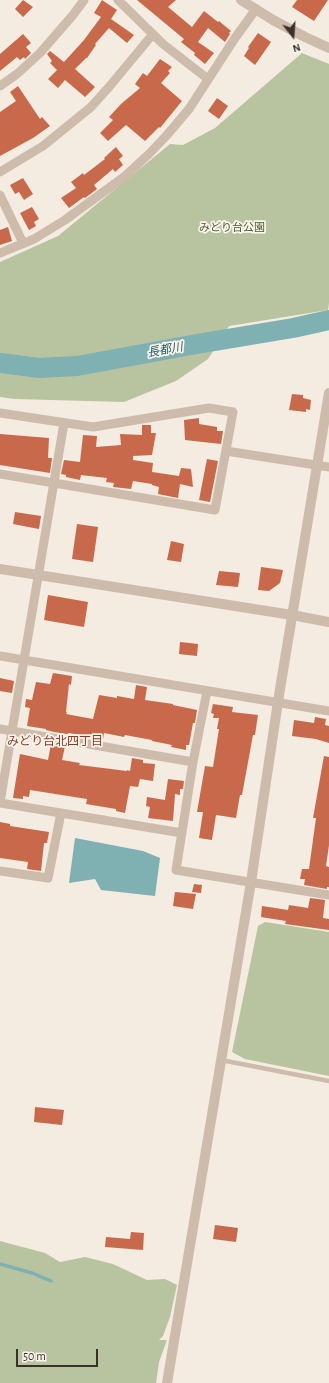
<!DOCTYPE html>
<meta charset="utf-8">
<style>
body{margin:0}
#map{position:relative;width:329px;height:1383px;overflow:hidden;background:#f4ebe1;font-family:"Alegreya Sans",sans-serif}
canvas{display:block}
.north{position:absolute;left:273px;top:16px;width:40px;height:40px;-webkit-text-stroke:3px #fbf5ee;paint-order:stroke;rotate:163deg;font-size:11px;font-weight:700;line-height:16px;text-align:center;color:#3b302b}
.north::after{content:'';display:block;margin:auto;width:14px;height:18px;background:#3b302b;clip-path:polygon(50% 0,100% 100%,50% 72%,0 100%)}
.scale{position:absolute;left:16px;top:1349px;width:82px;height:18px;box-sizing:border-box;border:2px solid #3b302b;border-top:0;padding-left:5px;font-size:12px;line-height:14px;white-space:nowrap;color:#3b302b;-webkit-text-stroke:3px #fbf5ee;paint-order:stroke}
</style>
<div id="map">
<canvas width="329" height="1383"></canvas>
<div class="north">N</div>
<div class="scale">50 m</div>
</div>
<script>
const c = document.querySelector('canvas').getContext('2d');
c.lineJoin = 'round';
function fill(path, color) { c.fillStyle = color; c.fill(path, 'evenodd'); }
const toPath = rows => new Path2D(rows.map(r => 'M' + r).join(''));
function trace(path, color, width, dash) { c.strokeStyle = color; c.lineWidth = width; c.lineCap = dash ? 'butt' : 'round'; c.setLineDash(dash || []); c.stroke(path); }
function drawText(font, color, halo, rows, align = 'center') {
  c.font = font + ' "Alegreya Sans","Noto Sans JP",sans-serif'; c.lineWidth = 3.5; c.setLineDash([]); c.textBaseline = 'middle'; c.strokeStyle = halo; c.fillStyle = color; for (const [text, x, y, turn = 0] of rows) {
    c.save(); c.translate(x, y); c.rotate((+turn || 0) * Math.PI / 180); c.textAlign = isNaN(turn) ? turn : align; if (halo) c.strokeText(text, 0, 0); c.fillText(text, 0, 0); c.restore();
  }
}
fill(toPath([
 [302,53,329,64,329,303,328,310,229,326,208,359,176,381,124,402,15,399,0,397,0,262,58,236,170,144,183,145,215,128],
 [265,922,329,932,329,1076,245,1059,232,1052,258,926],
 [0,1241,45,1253,60,1262,85,1257,113,1264,147,1280,165,1279,177,1285,170,1317,163,1336,159,1340,167,1340,159,1362,156,1383,0,1383]
]), '#b8c4a0');
fill(toPath([
 [75,838,143,851,160,858,155,896,101,890,95,879,69,883]
]), '#7fb0b2');
trace(toPath([
 [0,1264,32,1273,51,1281]
]), '#7fb0b2', 3.5);
trace(toPath([
 [0,363,39,368,77,366,197,344,293,328,329,320]
]), '#7fb0b2', 20);
fill(toPath([
 [23,0,33,7,23,17,15,9],
 [102,0,117,10,111,19,134,35,127,43,109,28,95,44,96,45,87,58,86,58,75,69,95,87,85,97,65,80,58,88,48,79,57,70,50,63,52,61,47,54,50,51,64,62,84,40,101,17,94,13],
 [137,0,176,0,168,7,192,27,204,11,218,22,219,21,231,31,229,33,230,34,225,42,208,28,198,42,214,53,205,64,194,55,195,53,181,42,184,39],
 [297,0,328,0,314,21,292,7],
 [258,33,271,42,255,65,244,56,249,48,248,47],
 [23,34,31,43,26,47,31,53,25,59,24,57,20,60,17,57,0,71,0,54],
 [160,59,172,67,168,71,170,73,161,83,182,101,160,128,159,127,145,141,126,125,108,141,100,133,113,120,109,117,121,104,140,88,135,84,143,73,147,76],
 [18,86,40,119,42,117,50,126,33,138,0,156,0,112,16,101,10,92],
 [217,98,228,106,219,119,208,111],
 [116,147,123,156,119,159,123,165,115,172,113,169,94,185,97,189,85,198,84,197,69,208,61,198,76,188,71,182,83,173,84,175,105,159,104,158],
 [23,178,33,194,24,200,19,192,15,194,10,185],
 [32,207,39,219,34,222,36,226,29,230,20,213],
 [8,227,12,241,0,245,0,230],
 [292,394,303,395,303,398,311,400,310,410,306,409,306,412,289,410],
 [199,418,199,424,217,427,217,431,223,431,221,444,185,440,184,420],
 [142,425,151,425,151,433,156,433,152,455,133,456,133,460,153,463,152,472,179,476,181,468,191,469,193,487,180,484,178,498,158,494,159,487,152,485,152,484,133,481,131,489,113,487,114,483,106,482,107,478,81,475,80,480,66,477,66,475,61,474,64,460,80,462,83,435,97,436,96,447,121,445,120,434,142,435],
 [0,434,49,438,48,458,52,458,50,473,0,465],
 [207,459,218,461,210,502,199,500],
 [15,512,41,516,39,529,13,524],
 [77,524,98,527,93,562,72,559],
 [171,541,184,544,181,562,167,560],
 [261,567,283,570,280,583,269,591,258,590],
 [219,571,240,573,238,587,216,585],
 [48,595,88,602,84,627,44,620],
 [180,642,198,644,197,656,179,654],
 [53,673,72,676,71,685,69,684,66,712,67,712,66,714,93,719,99,695,117,698,117,696,134,699,136,685,147,687,145,700,173,704,173,705,197,710,195,723,193,723,189,745,186,745,186,750,171,747,172,745,152,741,152,740,125,735,124,737,104,733,103,739,69,733,67,734,54,732,46,730,46,729,27,726,30,708,25,707,26,699,32,700,36,682,50,684],
 [0,678,14,681,12,693,0,691],
 [213,704,233,707,232,712,258,715,255,735,253,735,242,795,240,795,236,818,216,815,212,840,199,838,203,812,197,812,205,766,213,767,219,729,217,729,219,718,213,718,214,714,211,713],
 [315,717,326,719,325,725,329,726,329,743,316,739,292,736,294,720,314,723],
 [51,744,65,746,62,760,80,763,79,765,127,771,127,770,130,771,132,758,143,760,143,763,155,764,153,781,140,779,138,787,130,786,125,813,116,811,116,809,86,804,87,799,30,790,29,797,23,796,23,799,13,798,20,754,48,760],
 [324,756,329,757,329,845,326,866,329,867,329,887,327,887,327,889,304,885,305,879,300,879,302,869,309,869,316,818,313,818],
 [168,779,184,781,183,789,180,789,180,795,175,794,173,821,148,818,150,807,146,806,147,797,165,800],
 [0,822,10,824,10,826,49,832,47,843,44,843,41,871,27,869,28,862,0,858],
 [194,884,202,885,201,893,192,892],
 [175,892,196,894,193,909,173,906],
 [310,898,325,900,323,918,329,919,329,930,285,924,286,921,261,917,262,906,288,910,289,905,308,908],
 [35,1107,64,1110,62,1125,34,1122],
 [215,1225,238,1228,236,1242,213,1239],
 [131,1232,144,1233,143,1250,105,1247,106,1237,130,1239]
]), '#c8694b');
trace(toPath([
 [221,1060,329,1081]
]), '#cdbbac', 4.5);
trace(toPath([
 [118,0,163,44,208,79],
 [0,86,17,74,40,53,73,15,84,0],
 [0,172,43,146,91,107,109,87,153,34],
 [0,195,23,243],
 [0,253,34,239,65,220,124,177,150,153,167,135,189,109,235,38,256,9],
 [0,413,93,427,209,408,233,412,215,510,0,474],
 [226,451,329,467],
 [0,656,329,711],
 [207,691,193,762,176,870,329,895],
 [0,729,193,762],
 [0,802,64,423],
 [0,803,182,833],
 [0,871,48,878,61,813]
]), '#cdbbac', 9);
trace(toPath([
 [241,0,273,20,305,37,329,48],
 [0,569,292,615,329,622],
 [167,1383,251,882,279,695,329,393]
]), '#cdbbac', 10);
drawText('11px', '#4a5a2e', '#fbf5ee', [
 ["みどり台公園",232,228]
]);
drawText('italic 12px', '#1f5a5e', '#fbf5ee', [
 ["長都川",165,350,-10]
]);
drawText('12px', '#8c3b22', '#fbf5ee', [
 ["みどり台北四丁目",55,741]
]);
</script>
